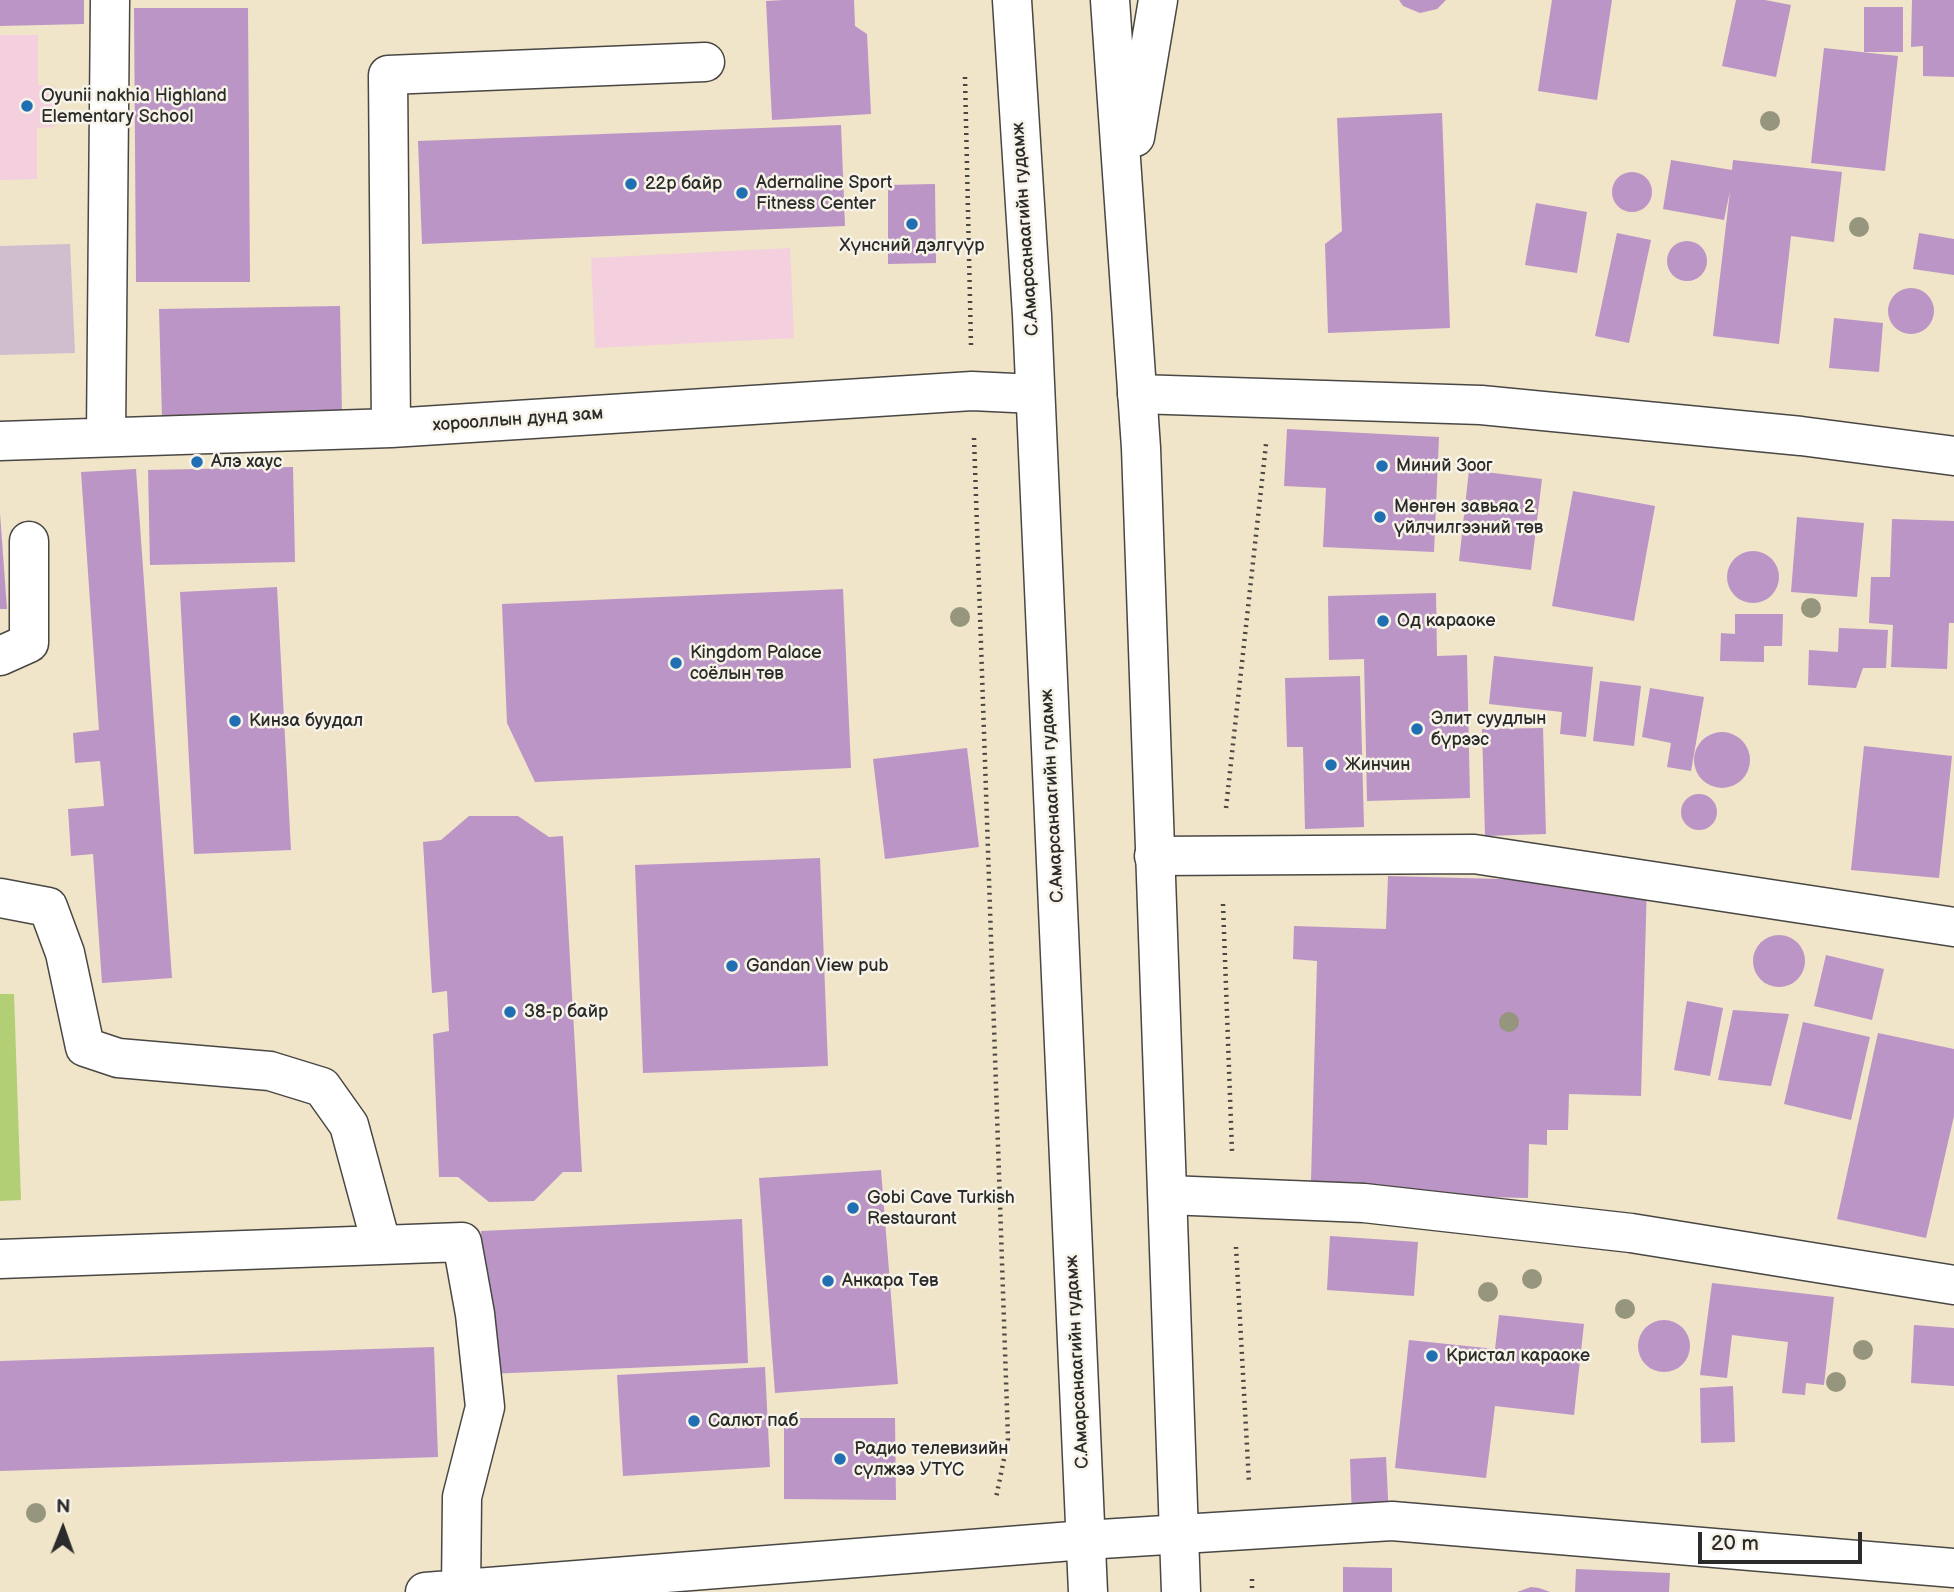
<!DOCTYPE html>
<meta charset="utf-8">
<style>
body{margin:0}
#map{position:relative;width:1954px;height:1592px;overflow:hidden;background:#f0e4c9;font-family:"Balsamiq Sans",sans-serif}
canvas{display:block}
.north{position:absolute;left:28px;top:1494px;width:70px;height:70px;-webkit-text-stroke:5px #f7f3e8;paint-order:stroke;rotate:1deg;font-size:19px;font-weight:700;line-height:28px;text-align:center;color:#2b2b2b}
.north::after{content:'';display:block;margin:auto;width:24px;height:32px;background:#2b2b2b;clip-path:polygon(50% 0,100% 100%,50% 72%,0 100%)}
.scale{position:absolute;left:1698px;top:1532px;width:164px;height:32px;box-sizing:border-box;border:4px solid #2b2b2b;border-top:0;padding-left:9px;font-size:21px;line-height:24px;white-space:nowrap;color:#2b2b2b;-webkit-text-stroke:5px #f7f3e8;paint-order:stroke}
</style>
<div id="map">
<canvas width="1954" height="1592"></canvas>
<div class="north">N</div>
<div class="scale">20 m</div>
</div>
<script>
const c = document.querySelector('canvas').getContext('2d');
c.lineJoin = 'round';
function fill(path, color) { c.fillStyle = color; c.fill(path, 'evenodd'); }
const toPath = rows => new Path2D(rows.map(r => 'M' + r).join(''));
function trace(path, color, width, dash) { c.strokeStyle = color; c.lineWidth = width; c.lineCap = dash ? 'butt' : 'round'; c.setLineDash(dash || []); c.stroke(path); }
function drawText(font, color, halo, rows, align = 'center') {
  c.font = font + ' "Balsamiq Sans",sans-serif'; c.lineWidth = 5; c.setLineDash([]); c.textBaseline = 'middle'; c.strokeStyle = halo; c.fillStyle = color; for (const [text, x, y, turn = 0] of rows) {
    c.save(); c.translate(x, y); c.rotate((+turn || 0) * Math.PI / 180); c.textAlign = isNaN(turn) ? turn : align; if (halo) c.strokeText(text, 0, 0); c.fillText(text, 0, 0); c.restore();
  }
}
fill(toPath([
 [0,35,38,35,38,85,55,86,55,127,37,128,37,179,0,180],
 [790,248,794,338,595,348,591,258]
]), '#f4cfde');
fill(toPath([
 [70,244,75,353,0,355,0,246]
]), '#d0bdce');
fill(toPath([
 [0,994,14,994,21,1200,0,1201]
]), '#b2cf76');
fill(toPath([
 [0,0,84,0,84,24,0,26],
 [784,0,854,0,855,26,867,34,871,114,772,120,766,1],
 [1399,0,1446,0,1437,9,1420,13,1403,6],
 [1552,0,1612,0,1597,100,1538,91],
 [1736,0,1765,0,1791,5,1776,77,1722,66],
 [1912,0,1954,0,1954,77,1923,76,1923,46,1911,47],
 [1864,7,1903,7,1903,52,1864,52],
 [134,8,248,8,250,282,136,282],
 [1824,48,1898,56,1885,171,1811,163],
 [1442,113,1450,328,1328,333,1325,244,1342,231,1337,118],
 [841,125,845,226,422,244,418,141],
 [1671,160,1732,170,1733,160,1842,172,1834,242,1791,236,1779,344,1713,336,1730,191,1724,220,1663,209],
 '1612 192a20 20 0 1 1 40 0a20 20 0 1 1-40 0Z',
 [935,184,936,263,888,264,888,185],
 [1536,203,1587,212,1577,273,1525,265],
 [1617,233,1651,240,1629,343,1595,336],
 [1919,233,1954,239,1954,275,1913,269],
 '1667 261a20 20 0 1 1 40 0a20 20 0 1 1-40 0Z',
 '1888 311a23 23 0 1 1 46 0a23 23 0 1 1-46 0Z',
 [340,306,342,415,162,418,159,309],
 [1834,318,1883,323,1879,372,1829,368],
 [1287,429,1439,437,1434,552,1323,547,1326,488,1284,486],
 [293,467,295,562,150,565,148,470],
 [136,469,172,978,102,983,93,854,71,856,68,809,104,806,100,761,75,763,73,733,99,730,81,472],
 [1469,470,1542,479,1531,570,1459,561],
 [1573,491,1655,506,1634,621,1552,606],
 [0,513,7,609,0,609],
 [1797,517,1864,523,1857,597,1791,592],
 [1892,519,1954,521,1954,623,1949,623,1947,669,1891,667,1893,625,1869,623,1871,577,1890,577],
 '1727 577a26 26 0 1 1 52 0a26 26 0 1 1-52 0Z',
 [277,587,291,850,194,854,180,592],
 [843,589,851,768,535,782,507,723,502,604],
 [1436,593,1437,656,1467,655,1470,798,1367,801,1364,659,1329,660,1328,596],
 [1735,614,1783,614,1782,646,1764,646,1764,662,1720,661,1721,633,1735,634],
 [1839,628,1888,630,1886,668,1863,668,1856,688,1808,685,1809,650,1838,652],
 [1494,656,1593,667,1586,737,1560,734,1562,712,1489,704],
 [1360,676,1364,827,1305,829,1303,747,1287,747,1285,678],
 [1600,681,1641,686,1634,746,1593,741],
 [1650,688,1704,697,1691,771,1667,767,1671,743,1642,737],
 [1543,728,1546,834,1485,836,1482,729],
 '1694 760a28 28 0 1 1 56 0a28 28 0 1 1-56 0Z',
 [1864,746,1952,756,1939,878,1851,870],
 [967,748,979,847,885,859,873,759],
 '1681 812a18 18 0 1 1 36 0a18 18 0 1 1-36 0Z',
 [469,816,518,816,549,837,563,836,582,1172,563,1172,534,1201,489,1202,458,1177,439,1177,433,1034,449,1031,447,991,432,993,423,842,441,840],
 [820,858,828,1066,643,1073,635,865],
 [1388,876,1647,883,1641,1096,1569,1094,1568,1130,1547,1130,1547,1145,1529,1144,1528,1198,1365,1194,1365,1183,1311,1181,1317,961,1293,959,1294,926,1386,929],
 '1753 961a26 26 0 1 1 52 0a26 26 0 1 1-52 0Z',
 [1826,955,1884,969,1872,1020,1814,1006],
 [1687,1001,1723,1008,1710,1076,1674,1070],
 [1733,1010,1789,1014,1771,1086,1718,1080],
 [1803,1022,1870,1037,1851,1120,1784,1104],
 [1878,1033,1954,1049,1954,1116,1926,1238,1837,1219],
 [881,1170,898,1384,775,1393,759,1178],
 [742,1219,748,1363,487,1374,481,1231],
 [1330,1236,1418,1242,1414,1296,1327,1290],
 [1712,1283,1834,1297,1824,1385,1806,1383,1805,1395,1782,1393,1788,1342,1732,1335,1727,1378,1700,1375],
 [1499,1315,1584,1324,1574,1415,1495,1406,1486,1478,1395,1468,1409,1340,1495,1349],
 '1638 1346a26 26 0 1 1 52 0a26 26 0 1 1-52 0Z',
 [1914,1325,1954,1328,1954,1386,1911,1383],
 [434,1347,438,1457,0,1471,0,1361],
 [765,1367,770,1467,623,1476,617,1375],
 [1733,1386,1735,1442,1701,1443,1700,1388],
 [784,1418,895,1418,896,1500,784,1499],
 [1386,1457,1389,1518,1352,1520,1350,1459],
 [1343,1567,1392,1568,1392,1592,1343,1592],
 [1576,1569,1670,1573,1669,1592,1575,1592],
 [1531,1587,1539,1588,1550,1592,1517,1592]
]), '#bb95c6');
const minor = toPath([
 [1137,394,1481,405,1801,436,1954,456],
 [391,428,388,75,705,62],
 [106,435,110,0],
 [0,441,391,428,972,391,1035,394],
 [0,656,29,643,29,541],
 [1154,856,1474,854,1954,927],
 [0,898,48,907,65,953,85,1047,118,1058,270,1071,322,1087,349,1125,381,1243],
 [1168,1195,1364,1203,1631,1233,1954,1285],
 [0,1259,462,1242,475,1314,485,1407,462,1497,461,1592],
 [425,1592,1085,1540,1392,1521,1954,1568]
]);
const major = toPath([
 [1012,0,1032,315,1088,1592],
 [1110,0,1141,448,1181,1592],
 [1135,137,1158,0]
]);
trace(minor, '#494743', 41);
trace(major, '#494743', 41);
trace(toPath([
 [965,77,971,345],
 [974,438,1008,1439,996,1498],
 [1226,808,1266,444],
 [1223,904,1232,1151],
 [1236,1247,1249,1483],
 [1252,1579,1252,1592]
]), '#494743', 4.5, [2, 5]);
trace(minor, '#fff', 38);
trace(major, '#fff', 38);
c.fillStyle = '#96957d';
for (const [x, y] of [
 [1770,121],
 [1859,227],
 [1811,608],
 [960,617],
 [1509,1022],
 [1532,1279],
 [1488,1292],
 [1625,1309],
 [1863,1350],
 [1836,1382],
 [36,1513]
]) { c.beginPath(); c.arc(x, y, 10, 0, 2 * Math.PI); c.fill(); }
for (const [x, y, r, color] of [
 [27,106,7,"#1f6fb2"],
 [631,184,7,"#1f6fb2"],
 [742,193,7,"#1f6fb2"],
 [912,224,7,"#1f6fb2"],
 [197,462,7,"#1f6fb2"],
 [1382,466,7,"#1f6fb2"],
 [1380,517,7,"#1f6fb2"],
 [1383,621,7,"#1f6fb2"],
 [676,663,7,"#1f6fb2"],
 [235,721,7,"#1f6fb2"],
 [1417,729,7,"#1f6fb2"],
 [1331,765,7,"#1f6fb2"],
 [732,966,7,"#1f6fb2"],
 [510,1012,7,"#1f6fb2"],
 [853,1208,7,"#1f6fb2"],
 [828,1281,7,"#1f6fb2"],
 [1432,1356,7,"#1f6fb2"],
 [694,1421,7,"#1f6fb2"],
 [840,1459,7,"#1f6fb2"]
]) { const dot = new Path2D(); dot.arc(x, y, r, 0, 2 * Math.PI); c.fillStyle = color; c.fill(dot); trace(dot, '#f7f3e8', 2.5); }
drawText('18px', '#2b2b2b', '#f7f3e8', [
 ["Oyunii nakhia Highland",41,96],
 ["Elementary School",41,117],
 ["Adernaline Sport",756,183],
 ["Fitness Center",756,204],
 ["22р байр",645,184],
 ["Хүнсний дэлгүүр",912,246,"center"],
 ["Алэ хаус",211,462],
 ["Миний Зоог",1396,466],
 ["Мөнгөн завьяа 2",1394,507],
 ["үйлчилгээний төв",1394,528],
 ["Од караоке",1397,621],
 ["Kingdom Palace",690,653],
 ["соёлын төв",690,674],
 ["Элит суудлын",1431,719],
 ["бүрээс",1431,740],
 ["Кинза буудал",249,721],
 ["Жинчин",1345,765],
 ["Gandan View pub",746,966],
 ["38-р байр",524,1012],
 ["Gobi Cave Turkish",867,1198],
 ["Restaurant",867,1219],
 ["Анкара Төв",842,1281],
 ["Кристал караоке",1446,1356],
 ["Салют паб",708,1421],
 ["Радио телевизийн",854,1449],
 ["сүлжээ УТҮС",854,1470]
], 'left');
drawText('18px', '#2b2b2b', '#f7f3e8', [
 ["С.Амарсанаагийн гудамж",1026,229,-94],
 ["хорооллын дунд зам",518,420,-4],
 ["С.Амарсанаагийн гудамж",1053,796,-93],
 ["С.Амарсанаагийн гудамж",1078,1362,-93]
]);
</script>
